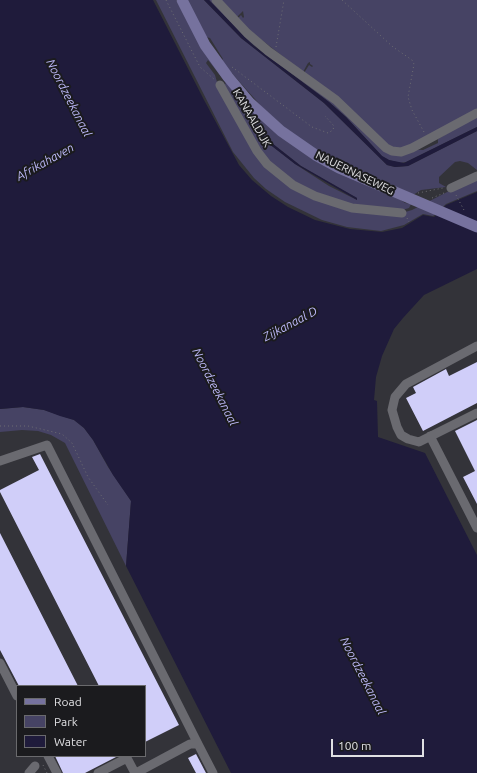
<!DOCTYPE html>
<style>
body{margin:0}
#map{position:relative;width:477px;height:773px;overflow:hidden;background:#333339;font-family:Ubuntu,sans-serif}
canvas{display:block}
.legend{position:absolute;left:16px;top:685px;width:130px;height:72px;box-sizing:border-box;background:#1b1b1e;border:1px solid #6a6a6d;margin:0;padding:5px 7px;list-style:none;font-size:12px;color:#e0e0e3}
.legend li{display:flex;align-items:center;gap:8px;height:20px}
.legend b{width:20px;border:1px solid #6a6a6d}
.scale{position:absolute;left:331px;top:739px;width:93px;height:18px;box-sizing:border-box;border:2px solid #e0e0e3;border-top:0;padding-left:5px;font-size:12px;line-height:14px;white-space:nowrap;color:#e0e0e3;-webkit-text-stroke:3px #1b1b1e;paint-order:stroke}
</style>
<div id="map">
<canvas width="477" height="773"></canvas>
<ul class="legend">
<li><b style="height:5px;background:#76729e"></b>Road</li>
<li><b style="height:11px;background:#464364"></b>Park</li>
<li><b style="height:11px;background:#1f1b3b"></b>Water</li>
</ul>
<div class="scale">100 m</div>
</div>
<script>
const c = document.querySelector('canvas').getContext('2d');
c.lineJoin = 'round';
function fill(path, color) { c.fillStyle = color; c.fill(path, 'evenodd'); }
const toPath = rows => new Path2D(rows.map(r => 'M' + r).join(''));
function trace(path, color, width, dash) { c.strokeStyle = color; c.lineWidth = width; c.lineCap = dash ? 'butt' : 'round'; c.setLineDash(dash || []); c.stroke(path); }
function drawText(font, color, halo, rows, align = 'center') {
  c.font = font + ' Ubuntu,sans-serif'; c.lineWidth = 4; c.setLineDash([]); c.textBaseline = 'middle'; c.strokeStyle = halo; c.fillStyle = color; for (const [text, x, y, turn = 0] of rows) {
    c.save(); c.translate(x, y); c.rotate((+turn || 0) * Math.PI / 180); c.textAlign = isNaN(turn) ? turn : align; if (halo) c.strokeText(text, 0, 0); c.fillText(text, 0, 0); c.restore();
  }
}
fill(toPath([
 [156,0,176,0,205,51,225,80,253,110,282,136,325,164,395,196,405,203,411,204,409,208,396,212,355,207,317,195,286,178,267,161,251,140,223,86,226,83,208,60,206,63,215,75,217,82,249,143,266,164,291,186,317,199,340,207,395,215,412,210,453,189,454,191,454,189,477,177,477,191,446,204,433,216,423,214,404,225,381,231,347,227,322,220,285,202,266,189,254,178,233,152],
 [254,129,301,166,357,198,357,200,329,186,295,164,259,136,253,131],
 [185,0,204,0,241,38,324,103,387,165,395,167,408,166,477,131,477,170,468,163,460,161,455,162,439,177,439,183,446,187,421,190,413,195,353,171,298,139,262,107,221,61,223,59,210,38,206,37],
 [209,0,214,0,317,87,381,148,423,150,438,143,438,139,477,115,477,127,406,162,400,163,389,160,382,156,346,117,329,102,247,40],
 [218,0,477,0,477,110,411,147,393,149,304,73,309,65,312,67,313,66,310,64,310,62,308,63,303,72,236,20,241,15,243,18,244,17,243,11,235,19],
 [23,407,44,410,74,420,84,428,93,440,108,467,131,501,126,566,65,443,51,435,38,431,22,430,0,432,0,409]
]), '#464364');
fill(toPath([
 [0,0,153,0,204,100,239,165,252,180,271,196,288,207,315,220,350,229,382,232,402,228,423,215,434,217,446,205,477,192,477,269,424,295,403,318,394,329,382,356,376,377,374,400,377,401,378,437,425,453,477,555,477,773,231,773,126,566,131,501,113,475,93,440,84,428,74,420,60,416,44,410,23,407,0,409],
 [204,0,209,0,253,45,329,102,346,117,382,156,389,160,404,163,477,127,477,131,408,166,395,167,387,165,324,103,241,38],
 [254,129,301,166,357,198,357,200,295,164,259,136,253,131]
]), '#1f1b3b');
fill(toPath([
 [477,362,477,403,423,431,406,398,416,393,413,387,446,369,449,376],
 [477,420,477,504,463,477,475,471,455,431],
 [40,454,179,725,145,742,145,686,99,686,0,492,0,490,39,470,32,457],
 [0,533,78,686,19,686,0,650],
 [196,754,206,773,196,773,188,758],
 [55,756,118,756,85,773,63,773]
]), '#d0cef9');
trace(toPath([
 [166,0,200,67,215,80],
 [342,0,393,47,412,60,414,64,408,97,412,110,424,132],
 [276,47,284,0],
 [232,67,312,127,328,133,333,130,334,126,325,116],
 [418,193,443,188],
 [456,195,465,212],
 [432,198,444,193],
 [407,218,409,222],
 [0,426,28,426,62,434,72,443,88,477,108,505],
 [43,765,47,773]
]), '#6d6d72', 1, [1, 3]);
trace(toPath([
 [216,0,247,33,268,51,336,100,386,148,392,151,401,152,412,148,477,113],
 [220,85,257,151,267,164,293,185,315,196,352,208,402,213],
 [451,188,477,176],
 [477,346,406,384,395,397,392,410,397,427,401,435,408,439,419,442,477,413],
 [430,436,477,528],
 [0,461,47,445,198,744,190,744,136,773],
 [0,663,17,696],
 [198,744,213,773],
 [48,756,57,773],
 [29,773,35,766],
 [98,773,127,758,135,773]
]), '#6a6a70', 9);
trace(toPath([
 [182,0,205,45,228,77,249,102,281,131,317,156,339,168,477,227]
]), '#76729e', 11);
drawText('11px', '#e0e0e3', '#1b1b1e', [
 ["KANAALDIJK",252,118,60],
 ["NAUERNASEWEG",355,173,26]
]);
drawText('italic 12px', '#bebafa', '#1b1b1e', [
 ["Noordzeekanaal",69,98,63],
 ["Afrikahaven",45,162,-29],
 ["Zijkanaal D",290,324,-28],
 ["Noordzeekanaal",215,387,63],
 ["Noordzeekanaal",363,676,63]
]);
</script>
